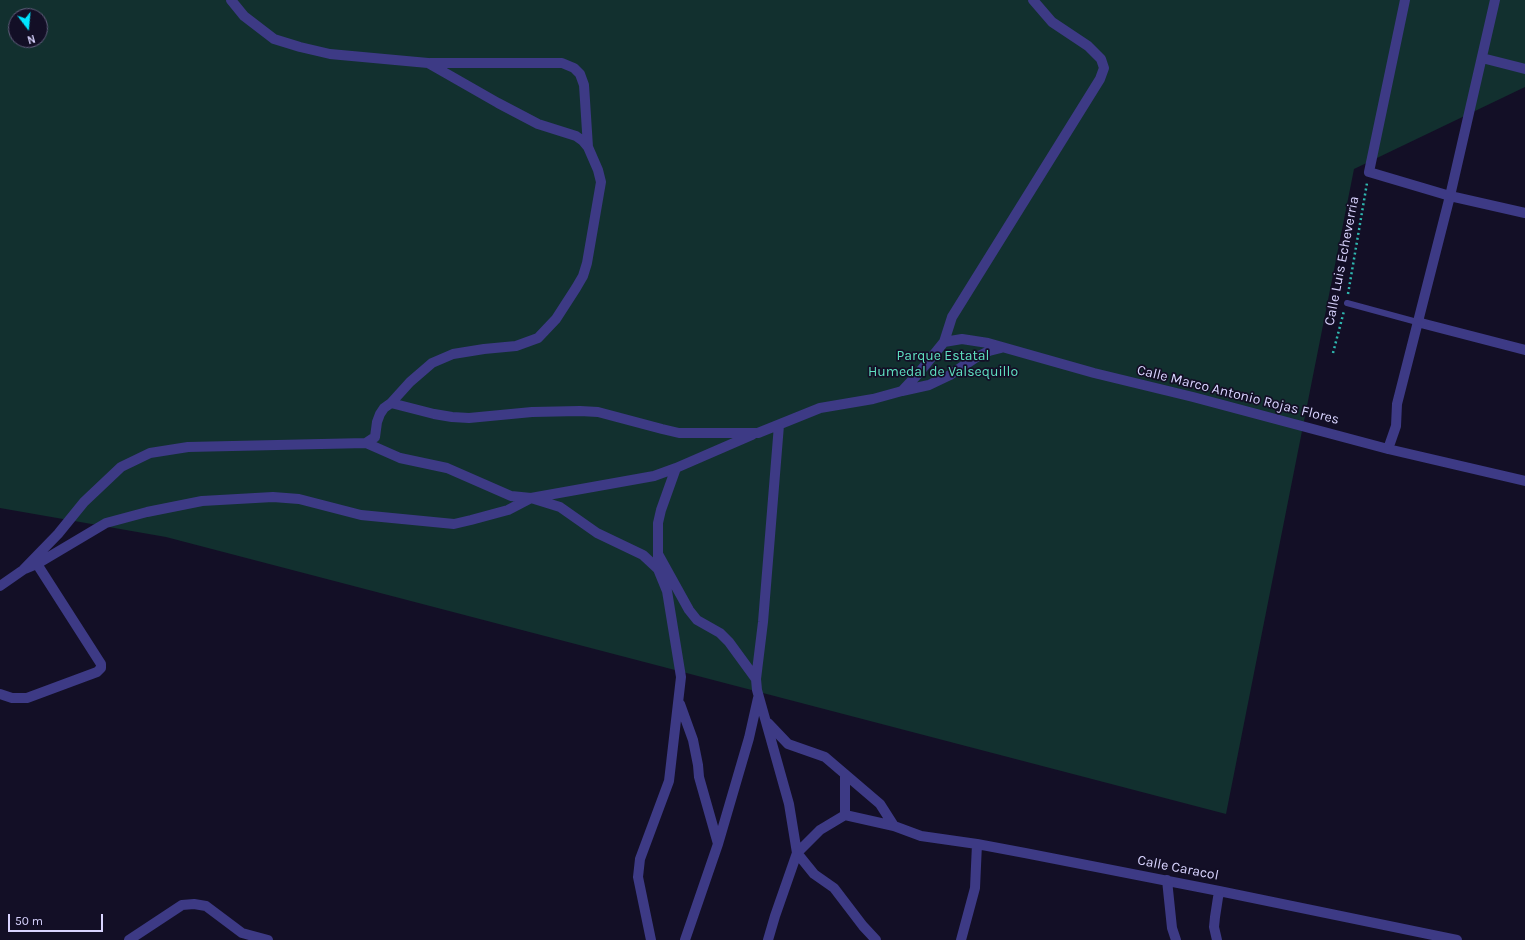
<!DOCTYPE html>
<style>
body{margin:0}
#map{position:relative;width:1525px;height:940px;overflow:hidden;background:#130f26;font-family:Karla,sans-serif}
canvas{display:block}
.north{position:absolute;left:8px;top:8px;width:40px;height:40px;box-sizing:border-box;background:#130f26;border:1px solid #625e7d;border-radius:50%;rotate:164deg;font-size:11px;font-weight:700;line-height:16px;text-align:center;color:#d9d4ff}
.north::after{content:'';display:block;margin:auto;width:14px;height:18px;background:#00e5ff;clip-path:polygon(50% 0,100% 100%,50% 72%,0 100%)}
.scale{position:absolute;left:8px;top:914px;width:95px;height:18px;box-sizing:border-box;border:2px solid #d9d4ff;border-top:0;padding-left:5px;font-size:12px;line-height:14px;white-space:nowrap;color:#d9d4ff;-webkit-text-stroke:3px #130f26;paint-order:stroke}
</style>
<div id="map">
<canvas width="1525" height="940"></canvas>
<div class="north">N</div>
<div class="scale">50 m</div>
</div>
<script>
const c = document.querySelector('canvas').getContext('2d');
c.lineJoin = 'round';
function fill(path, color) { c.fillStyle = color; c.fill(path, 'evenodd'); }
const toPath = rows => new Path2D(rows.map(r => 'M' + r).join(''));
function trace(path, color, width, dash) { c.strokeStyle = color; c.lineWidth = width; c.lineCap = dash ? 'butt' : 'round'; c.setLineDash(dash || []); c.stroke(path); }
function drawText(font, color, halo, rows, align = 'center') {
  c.font = font + ' Karla,sans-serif'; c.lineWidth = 3.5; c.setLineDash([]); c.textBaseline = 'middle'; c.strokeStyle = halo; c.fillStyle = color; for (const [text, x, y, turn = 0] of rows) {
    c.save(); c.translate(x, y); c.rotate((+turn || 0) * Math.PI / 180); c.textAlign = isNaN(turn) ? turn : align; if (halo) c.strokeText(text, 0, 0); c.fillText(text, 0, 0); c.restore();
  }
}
fill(toPath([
 [0,0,1525,0,1525,87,1354,169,1226,814,166,537,0,508],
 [16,16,40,16,40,40,16,40]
]), '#12302f');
trace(toPath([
 [1348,294,1367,183],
 [1333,353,1344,311]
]), '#2fb8b0', 2.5, [2, 3]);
trace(toPath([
 [1347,303,1417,322]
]), '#3d3a85', 6);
trace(toPath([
 [1405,0,1369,172,1450,196,1525,213],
 [1482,58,1525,69],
 [430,63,562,63,574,68,580,74,584,85,588,147],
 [1417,322,1525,350],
 [944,342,962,339,988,343,1094,373,1193,397,1388,449,1525,481],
 [902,391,929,385,950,375,975,358,989,351,1001,348],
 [391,403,434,414,452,417,469,418,532,412,580,411,598,412,662,429,679,433,758,433,820,408,873,399,902,391,918,374,944,342,952,317,1100,79,1104,68,1101,59,1088,46,1052,22,1033,0],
 [779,425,763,622,756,679,757,690,789,804,797,853,814,874,834,888,863,926,876,940],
 [366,443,400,458,447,468,511,496,531,498,560,507,597,533,643,555,658,569,667,591,681,677,669,781,640,859,638,877,651,940],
 [1388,449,1396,426,1397,404,1450,196,1495,0],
 [658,554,689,610,697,620,720,633,729,642,756,679],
 [658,561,658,523,661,510,676,468],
 [25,569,37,564,106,523,147,512,202,501,273,497,299,499,361,515,454,524,471,520,508,510,531,498,654,476,676,468,752,435],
 [0,586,23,570,58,534,84,502,121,467,150,453,188,447,366,443,375,437,377,422,380,414,384,408,391,403,410,382,432,363,453,354,484,349,516,346,538,338,556,319,576,288,583,276,587,263,601,182,598,170,588,147,583,141,576,136,538,124,498,103,428,63,330,54,300,47,274,39,244,16,231,0],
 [0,694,12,698,27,698,97,672,101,668,101,664,37,564],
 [680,704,693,740,698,765,699,777,718,844],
 [768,723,788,744,825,757,880,804,894,826],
 [845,815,845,774],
 [1167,880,1172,928,1176,940],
 [129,940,182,905,194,904,206,906,242,933,268,940],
 [685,940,718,844,749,738,758,698],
 [768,940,775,916,797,853,820,830,845,815,894,826,921,836,977,844,1025,853,1219,891,1457,940],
 [961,940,975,888,977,844],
 [1217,940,1214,927,1215,917,1219,891]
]), '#3d3a85', 10);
drawText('14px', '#d9d4ff', '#130f26', [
 ["Calle Luis Echeverria",1342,261,-79],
 ["Calle Marco Antonio Rojas Flores",1238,395,14],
 ["Calle Caracol",1178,868,11]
]);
drawText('14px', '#5fe0c0', '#130f26', [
 ["Parque Estatal",943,356],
 ["Humedal de Valsequillo",943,372]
]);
</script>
